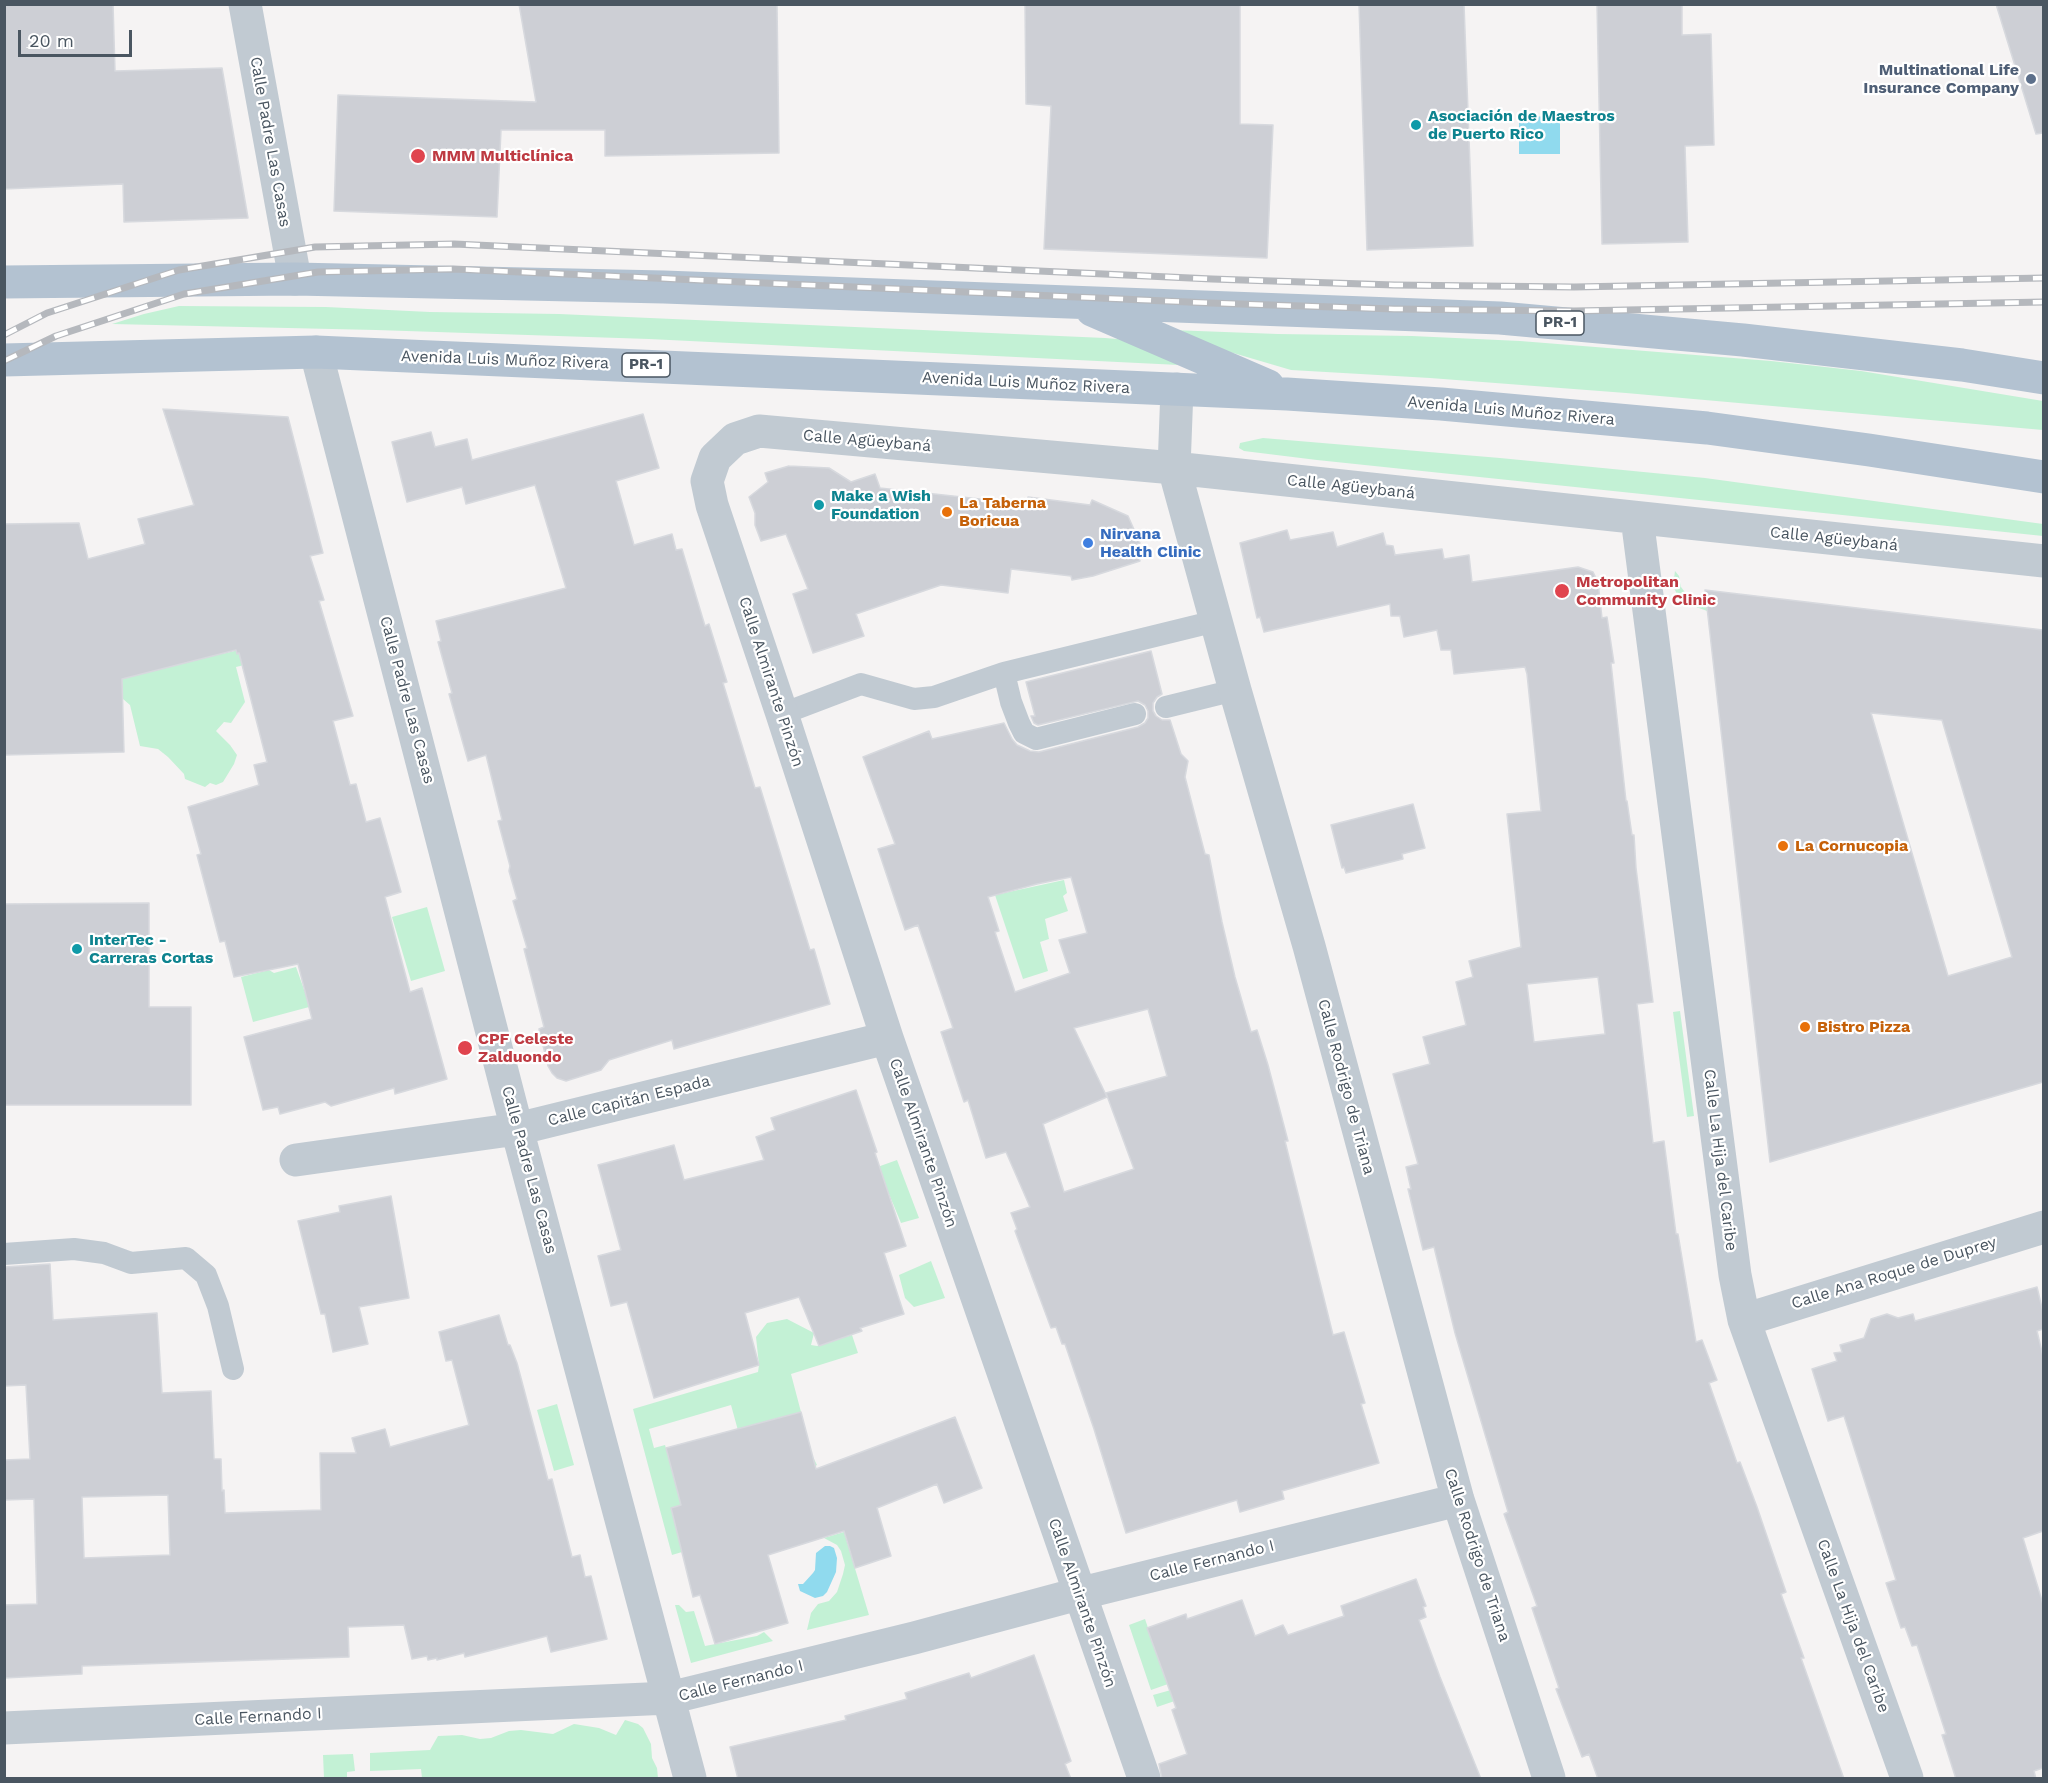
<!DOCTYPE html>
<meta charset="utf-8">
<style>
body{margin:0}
#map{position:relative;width:2048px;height:1783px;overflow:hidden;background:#f5f3f3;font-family:"Work Sans",sans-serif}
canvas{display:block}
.frame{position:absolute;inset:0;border:6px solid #4a5661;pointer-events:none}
.scale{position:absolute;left:18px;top:30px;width:114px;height:27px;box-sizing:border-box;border:3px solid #4a5661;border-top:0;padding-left:8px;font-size:18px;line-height:21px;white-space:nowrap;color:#4a5661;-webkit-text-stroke:4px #fff;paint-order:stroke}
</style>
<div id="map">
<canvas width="2048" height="1783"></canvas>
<div class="frame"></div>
<div class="scale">20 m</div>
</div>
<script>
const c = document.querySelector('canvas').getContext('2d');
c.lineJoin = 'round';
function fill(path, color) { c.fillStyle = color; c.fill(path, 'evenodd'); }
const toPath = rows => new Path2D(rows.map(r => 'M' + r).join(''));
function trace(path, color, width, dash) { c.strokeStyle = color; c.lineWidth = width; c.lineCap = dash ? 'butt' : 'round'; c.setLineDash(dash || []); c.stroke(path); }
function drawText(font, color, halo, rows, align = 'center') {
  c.font = font + ' "Work Sans",sans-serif'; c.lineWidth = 4.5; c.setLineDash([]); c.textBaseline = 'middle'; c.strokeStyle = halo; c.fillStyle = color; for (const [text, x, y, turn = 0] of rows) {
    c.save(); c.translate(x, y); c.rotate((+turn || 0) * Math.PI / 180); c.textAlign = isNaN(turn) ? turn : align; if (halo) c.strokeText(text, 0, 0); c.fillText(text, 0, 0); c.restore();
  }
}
fill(toPath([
 [179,306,326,307,430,312,559,314,1105,338,1130,340,1179,365,649,339,376,330,112,324,144,314],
 [1171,330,1278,334,1412,336,1520,341,1771,361,1861,371,2043,401,2043,430,1626,393,1430,378,1291,370,1189,340],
 [1263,438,1500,458,1705,478,2043,524,2043,536,1317,460,1244,451,1239,448,1240,443],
 [1675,571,1679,576,1681,587,1687,595,1695,600,1710,604,1710,612,1685,603,1678,596,1673,586],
 [111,617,214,628,222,654,276,641,281,656,236,667,245,702,231,723,224,722,216,731,230,745,237,755,234,764,223,782,216,785,210,783,205,787,185,779,184,774,168,757,158,749,140,746,130,705,123,699],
 [1064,880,1067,893,1063,896,1068,911,1045,919,1049,939,1040,942,1048,971,1023,979,995,895],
 [427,907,445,971,411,981,392,917],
 [296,967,306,995,339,999,253,1022,241,977,269,970,274,973],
 [1680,1011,1694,1116,1687,1117,1673,1012],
 [897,1160,919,1218,901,1223,884,1182,746,1214],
 [931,1261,945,1298,914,1307,905,1298,899,1275],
 [787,1319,814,1333,811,1345,817,1346,852,1335,858,1353,791,1374,801,1412,774,1419,808,1447,817,1465,806,1471,671,1508,682,1552,672,1555,633,1409,758,1372,759,1365,756,1337,767,1323],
 [731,1405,742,1445,671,1465,665,1445,654,1448,649,1429],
 [557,1404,574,1465,554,1471,537,1410],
 [844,1532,869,1615,807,1630,811,1613,818,1604,829,1601,837,1592,843,1574,845,1565,841,1551,837,1545,824,1538],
 [675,1605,679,1605,686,1612,694,1611,705,1646,757,1636,764,1632,773,1641,691,1663],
 [1145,1619,1164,1675,1168,1681,1216,1664,1218,1667,1231,1662,1234,1669,1261,1660,1263,1668,1322,1650,1324,1653,1289,1665,1279,1683,1286,1698,1282,1699,1278,1688,1255,1695,1262,1714,1241,1721,1230,1690,1213,1696,1210,1689,1157,1707,1153,1695,1171,1690,1168,1684,1151,1690,1129,1625],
 [625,1720,638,1724,643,1728,651,1744,652,1758,657,1768,658,1778,422,1778,421,1769,370,1771,370,1753,430,1750,438,1736,462,1735,480,1739,491,1738,509,1731,521,1730,553,1734,574,1724,599,1728,616,1735],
 [353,1754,355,1771,347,1772,347,1778,324,1778,323,1755]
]), '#c3f1d5');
fill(toPath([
 [1560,116,1560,154,1519,154,1519,117],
 [825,1546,830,1546,834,1548,837,1558,836,1572,827,1592,823,1596,815,1598,800,1591,798,1584,803,1584,813,1573,815,1570,816,1553]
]), '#90daee');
const building = toPath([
 [4,4,113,4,115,71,222,68,248,218,124,222,123,184,4,189,4,4],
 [519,4,777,4,779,153,605,156,605,130,501,130,497,217,334,211,338,95,536,102,519,4],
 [1025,4,1240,4,1240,124,1273,125,1267,258,1044,249,1051,106,1026,104,1025,4],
 [1359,4,1464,4,1473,246,1367,250,1359,4],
 [1597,4,1682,4,1682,35,1711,34,1714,145,1685,146,1688,242,1602,244,1597,4],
 [1996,4,2043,4,2043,133,2036,134,1996,4],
 [163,409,288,417,323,553,310,556,324,600,319,601,353,716,333,721,350,785,356,784,366,822,380,818,401,892,385,897,410,992,422,988,447,1079,395,1094,394,1088,331,1106,325,1102,280,1114,278,1107,263,1110,244,1037,312,1019,298,964,234,977,225,941,220,942,197,855,201,854,188,807,259,785,254,765,267,762,239,653,237,654,236,650,122,679,124,752,4,755,4,524,79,523,88,559,145,544,138,519,194,505,163,409],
 [643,414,659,468,616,481,634,545,672,534,676,550,682,549,705,626,709,624,727,682,723,683,755,788,760,787,806,937,810,950,814,949,830,1004,674,1049,672,1040,609,1060,601,1070,566,1081,557,1078,552,1073,548,1066,539,1029,544,1027,524,949,527,948,513,901,517,899,509,871,510,866,498,821,502,820,486,755,468,761,449,694,452,693,438,642,441,641,436,621,566,588,535,485,466,504,462,487,407,502,392,442,431,432,435,447,467,439,472,460,643,414],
 [789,466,829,468,851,482,875,474,880,488,989,500,990,498,1028,502,1028,497,1090,505,1092,500,1128,516,1140,543,1135,545,1140,561,1093,576,1072,580,1071,576,1011,569,1008,593,941,585,856,614,864,636,813,653,793,594,808,589,786,534,761,541,755,525,755,513,749,497,768,482,765,473,789,466],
 [1287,530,1290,540,1333,532,1337,547,1383,533,1386,545,1393,546,1395,555,1442,549,1444,559,1469,555,1472,582,1578,567,1593,572,1598,582,1602,618,1607,617,1614,663,1611,663,1626,801,1627,801,1632,835,1634,835,1636,868,1653,1002,1637,1004,1653,1143,1664,1141,1676,1234,1678,1234,1696,1342,1702,1340,1717,1380,1709,1383,1737,1463,1740,1462,1757,1507,1786,1592,1781,1594,1804,1658,1801,1658,1844,1779,1598,1779,1589,1754,1582,1757,1556,1689,1559,1688,1532,1608,1537,1606,1504,1514,1508,1512,1455,1333,1434,1247,1423,1250,1408,1189,1411,1189,1406,1167,1418,1164,1393,1074,1430,1064,1423,1037,1466,1025,1456,982,1473,977,1469,961,1521,947,1507,814,1541,811,1527,674,1525,667,1454,674,1451,650,1441,650,1437,630,1404,637,1400,616,1391,616,1390,604,1264,632,1260,617,1257,618,1240,543,1287,530],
 [1598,977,1605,1034,1534,1042,1527,984,1598,977],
 [1705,590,2043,630,2043,1082,1770,1162,1705,590],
 [1871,713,1942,720,2012,957,1948,976,1871,713],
 [1151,651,1162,694,1157,697,1153,703,1153,711,1156,716,1162,720,1170,720,1181,754,1188,761,1185,777,1205,854,1209,855,1222,922,1235,977,1251,1032,1257,1030,1268,1065,1288,1141,1285,1141,1333,1335,1344,1332,1365,1403,1361,1404,1379,1463,1282,1491,1284,1499,1240,1512,1237,1500,1126,1533,1094,1429,1065,1344,1062,1344,1056,1327,1051,1328,1015,1231,1017,1229,1011,1213,1030,1207,1006,1152,986,1158,968,1100,964,1102,941,1032,953,1028,918,925,905,930,878,849,895,844,863,757,929,731,932,739,1004,723,1012,739,1017,745,1030,751,1039,752,1138,727,1145,723,1148,718,1148,711,1145,705,1138,701,1038,725,1034,723,1031,716,1035,716,1026,682,1151,651],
 [1071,877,1087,933,1059,940,1070,973,1015,992,995,932,999,931,988,897,1037,884,1071,877],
 [1148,1009,1167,1076,1106,1093,1134,1169,1064,1192,1043,1124,1107,1097,1074,1028,1148,1009],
 [1413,804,1425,848,1402,854,1403,859,1346,873,1344,867,1342,868,1331,825,1413,804],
 [149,903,149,1007,191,1007,191,1105,4,1105,4,904,149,903],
 [856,1090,877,1152,875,1153,906,1246,884,1253,904,1314,860,1328,862,1331,819,1346,799,1297,745,1313,759,1365,654,1398,627,1302,611,1306,598,1256,621,1250,598,1165,674,1145,684,1180,764,1160,756,1137,775,1130,771,1118,856,1090],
 [391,1196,409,1298,359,1307,368,1344,333,1352,325,1314,321,1314,298,1221,340,1212,339,1206,391,1196],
 [50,1264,53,1320,157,1313,162,1393,211,1391,214,1459,221,1459,222,1491,224,1490,225,1513,321,1510,320,1453,356,1453,352,1438,385,1429,390,1447,469,1425,452,1360,446,1361,439,1332,499,1315,508,1345,510,1345,517,1363,548,1480,552,1479,572,1557,580,1555,585,1577,591,1576,607,1639,551,1652,547,1636,465,1657,464,1653,437,1660,437,1658,428,1660,427,1656,412,1659,404,1625,348,1627,349,1657,82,1666,82,1674,4,1678,4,1605,37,1604,34,1499,4,1500,4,1460,30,1459,26,1385,4,1386,4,1267,50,1264],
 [168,1495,170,1555,84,1558,82,1497,168,1495],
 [2037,1287,2043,1312,2043,1329,2037,1331,2043,1356,2043,1531,2023,1538,2043,1604,2043,1768,2034,1771,2036,1779,1956,1779,1942,1735,1946,1734,1917,1645,1912,1646,1905,1627,1901,1628,1886,1583,1896,1580,1844,1416,1828,1421,1812,1369,1837,1361,1834,1353,1842,1352,1840,1345,1864,1338,1871,1319,1887,1314,1898,1318,1913,1314,1915,1321,2037,1287],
 [801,1412,816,1469,955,1417,982,1488,944,1503,937,1484,877,1508,891,1556,855,1568,844,1531,768,1555,788,1623,715,1644,700,1595,693,1597,671,1508,681,1505,666,1448,801,1412],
 [1416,1579,1426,1606,1423,1607,1426,1617,1419,1620,1440,1677,1481,1779,1162,1779,1159,1764,1187,1754,1172,1710,1176,1708,1147,1628,1186,1614,1187,1619,1242,1600,1255,1636,1283,1625,1288,1635,1344,1616,1341,1606,1416,1579],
 [1034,1655,1071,1761,1065,1764,1071,1779,738,1779,730,1747,846,1720,845,1716,907,1699,905,1693,969,1673,971,1678,1034,1655]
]);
fill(building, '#cdcfd5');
trace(building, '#d7d9de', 1.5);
trace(toPath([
 [1004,673,1011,702,1019,723,1024,733,1036,739,1135,714],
 [1166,707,1235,690],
 [782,714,861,684,914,699,934,697,1004,673,1216,621],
 [4,1254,74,1249,104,1253,131,1263,186,1258,206,1275,218,1306,233,1369]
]), '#c1cad2', 22);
trace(toPath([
 [245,4,295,279],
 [316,352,517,1129,690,1778],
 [1177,389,1174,468,1235,690,1309,946,1458,1500,1549,1778],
 [1637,518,1735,1275,1744,1320,1907,1778],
 [296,1160,517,1129,887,1038],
 [1744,1320,2044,1227],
 [4,1728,669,1698,914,1638,1078,1594,1458,1500],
 [1144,1778,887,1038,782,714,712,505,707,481,715,458,735,439,759,431,1174,468,2044,561]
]), '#c1cad2', 33);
trace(toPath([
 [4,282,295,279,664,287,1500,318,1743,340,1962,365,2044,378],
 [1092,310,1268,386],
 [4,360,316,352,1287,394,1441,404,1707,428,1869,450,2044,477]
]), '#b3c2d1', 33);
const rail = toPath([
 [4,335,47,313,179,270,315,247,454,244,1212,279,1394,285,1574,287,2044,278],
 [4,361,56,336,184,294,318,272,453,269,1210,303,1394,309,1574,311,2044,302]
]);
trace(rail, '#b5b8bd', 7);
trace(rail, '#fff', 4.5, [14]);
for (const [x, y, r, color] of [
 [2031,79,6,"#5c6f8a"],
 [1416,125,6,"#0f9aa8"],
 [418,156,8,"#e0444e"],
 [819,505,6,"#0f9aa8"],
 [947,512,6,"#e8710a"],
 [1088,543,6,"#3f7fe0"],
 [1562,591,8,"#e0444e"],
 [1783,846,6,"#e8710a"],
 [77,949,6,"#0f9aa8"],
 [1805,1027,6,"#e8710a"],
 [465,1048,8,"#e0444e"]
]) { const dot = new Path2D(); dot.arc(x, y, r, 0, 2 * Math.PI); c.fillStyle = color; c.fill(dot); trace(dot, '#fff', 2); }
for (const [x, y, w] of [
 [1560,323,48],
 [646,365,48]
]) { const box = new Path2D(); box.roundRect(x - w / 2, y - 12, w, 24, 4.5); c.fillStyle = '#fff'; c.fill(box); trace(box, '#4a5661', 1.5); }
drawText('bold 15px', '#4a5661', null, [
 ["PR-1",1560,323],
 ["PR-1",646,365]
]);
drawText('bold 16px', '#4e5e75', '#fff', [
 ["Multinational Life",2019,70],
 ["Insurance Company",2019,88]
], 'right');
drawText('bold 16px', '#0d838f', '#fff', [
 ["Asociación de Maestros",1428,116],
 ["de Puerto Rico",1428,134],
 ["Make a Wish",831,496],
 ["Foundation",831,514],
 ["InterTec -",89,940],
 ["Carreras Cortas",89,958]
], 'left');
drawText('16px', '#4a5661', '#fff', [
 ["Calle Padre Las Casas",270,142,80],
 ["Avenida Luis Muñoz Rivera",505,360,2],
 ["Avenida Luis Muñoz Rivera",1026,383,3],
 ["Avenida Luis Muñoz Rivera",1511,411,5],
 ["Calle Agüeybaná",867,441,5],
 ["Calle Agüeybaná",1351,487,6],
 ["Calle Agüeybaná",1834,539,6],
 ["Calle Almirante Pinzón",771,682,72],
 ["Calle Padre Las Casas",407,700,75],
 ["Calle Rodrigo de Triana",1346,1087,75],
 ["Calle Capitán Espada",629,1101,-14],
 ["Calle Almirante Pinzón",923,1143,71],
 ["Calle La Hija del Caribe",1720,1160,83],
 ["Calle Padre Las Casas",529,1170,75],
 ["Calle Ana Roque de Duprey",1894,1273,-17],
 ["Calle Rodrigo de Triana",1477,1555,72],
 ["Calle Fernando I",1212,1561,-14],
 ["Calle Almirante Pinzón",1082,1603,71],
 ["Calle La Hija del Caribe",1853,1626,70],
 ["Calle Fernando I",741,1681,-14],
 ["Calle Fernando I",258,1717,-3]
]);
drawText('bold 16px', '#be3a42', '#fff', [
 ["MMM Multiclínica",432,156],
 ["Metropolitan",1576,582],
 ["Community Clinic",1576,600],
 ["CPF Celeste",478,1039],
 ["Zalduondo",478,1057]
], 'left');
drawText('bold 16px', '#c56008', '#fff', [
 ["La Taberna",959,503],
 ["Boricua",959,521],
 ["La Cornucopia",1795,846],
 ["Bistro Pizza",1817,1027]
], 'left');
drawText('bold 16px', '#366cbe', '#fff', [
 ["Nirvana",1100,534],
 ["Health Clinic",1100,552]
], 'left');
</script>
